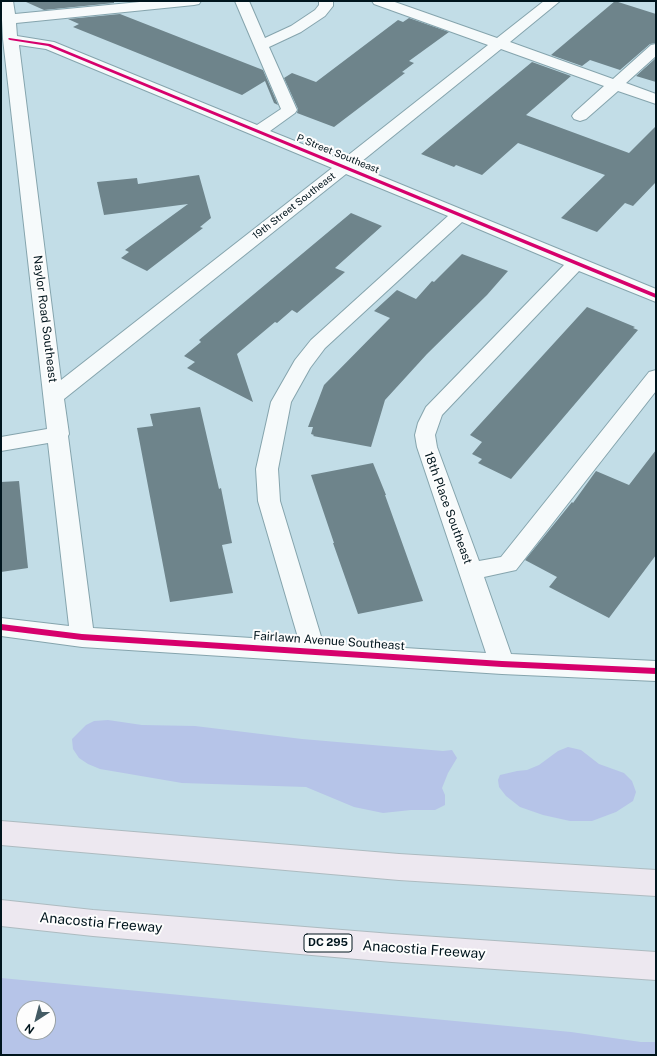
<!DOCTYPE html>
<style>
body{margin:0}
#map{position:relative;width:657px;height:1056px;overflow:hidden;background:#c2dde7;font-family:"Public Sans",sans-serif}
canvas{display:block}
.frame{position:absolute;inset:0;border:2px solid #00151d;pointer-events:none}
.north{position:absolute;left:16px;top:1000px;width:40px;height:40px;box-sizing:border-box;background:#fdfdfd;border:1px solid #98a0a3;border-radius:50%;rotate:216deg;font-size:11px;font-weight:700;line-height:16px;text-align:center;color:#00151d}
.north::after{content:'';display:block;margin:auto;width:14px;height:18px;background:#445b64;clip-path:polygon(50% 0,100% 100%,50% 72%,0 100%)}
</style>
<div id="map">
<canvas width="657" height="1056"></canvas>
<div class="frame"></div>
<div class="north">N</div>
</div>
<script>
const c = document.querySelector('canvas').getContext('2d');
c.lineJoin = 'round';
function fill(path, color) { c.fillStyle = color; c.fill(path, 'evenodd'); }
const toPath = rows => new Path2D(rows.map(r => 'M' + r).join(''));
function trace(path, color, width, dash) { c.strokeStyle = color; c.lineWidth = width; c.lineCap = dash ? 'butt' : 'round'; c.setLineDash(dash || []); c.stroke(path); }
function drawText(font, color, halo, rows, align = 'center') {
  c.font = font + ' "Public Sans",sans-serif'; c.lineWidth = 4; c.setLineDash([]); c.textBaseline = 'middle'; c.strokeStyle = halo; c.fillStyle = color; for (const [text, x, y, turn = 0] of rows) {
    c.save(); c.translate(x, y); c.rotate((+turn || 0) * Math.PI / 180); c.textAlign = isNaN(turn) ? turn : align; if (halo) c.strokeText(text, 0, 0); c.fillText(text, 0, 0); c.restore();
  }
}
fill(toPath([
 [108,720,142,725,195,726,302,739,443,751,452,750,457,758,448,773,442,788,445,795,445,805,435,810,411,810,383,813,354,807,306,787,182,783,100,769,88,764,79,758,73,749,72,739,86,725,94,721],
 [568,747,581,750,599,764,624,773,632,781,636,792,633,801,616,812,592,821,570,821,543,815,520,807,506,796,499,787,498,780,500,775,517,771,527,770,539,765,558,751],
 [1,978,571,1032,641,1042,656,1042,656,1055,1,1055],
 [24,1008,48,1008,48,1032,24,1032]
]), '#b6c4e8');
fill(toPath([
 [26,1,114,1,114,3,44,10,26,2],
 [615,1,656,14,656,43,650,44,620,70,590,60,582,66,551,55],
 [120,14,263,70,278,105,274,103,265,81,242,95,73,27,79,24,68,19],
 [409,18,449,32,409,61,414,63,402,72,405,73,334,127,297,113,298,109,284,78,292,73,316,82,398,20,403,22],
 [656,58,656,82,636,76],
 [532,62,571,76,526,115,629,153,656,126,656,182,633,206,625,203,597,232,561,218,605,175,518,143,482,175,456,165,454,167,421,154],
 [199,175,211,218,200,227,203,228,147,271,121,258,129,252,125,250,188,204,104,215,97,182,137,178,138,184],
 [351,213,382,226,335,268,345,272,297,313,292,310,277,323,275,322,237,354,253,402,187,368,195,362,184,356,201,342,199,340],
 [462,254,508,271,487,295,427,354,385,400,371,447,313,436,314,435,311,434,313,427,308,427,324,385,390,318,374,311,397,290,416,299,432,281,434,282],
 [587,307,635,327,633,328,638,330,511,479,478,463,482,459,472,454,482,442,470,435],
 [200,407,219,489,221,488,232,543,222,545,233,593,170,602,137,428,153,426,150,414],
 [656,450,656,555,609,618,549,587,557,577,525,560,572,502,573,503,596,471,629,485],
 [373,463,386,495,385,495,423,601,358,614,333,543,334,543,311,475],
 [19,481,28,568,1,572,1,482]
]), '#6e848b');
const minor = toPath([
 [1,1,13,1,15,14,150,1,201,1,199,4,194,5,16,23,17,36,54,42,257,125,281,109,235,1,249,1,265,38,291,26,315,10,319,5,319,1,333,1,333,6,325,16,301,32,269,47,297,110,295,113,270,131,342,160,488,45,374,4,372,1,392,1,497,38,544,1,560,1,510,42,613,79,651,45,656,44,656,56,626,83,656,94,656,104,618,91,586,119,580,121,574,119,572,116,574,113,604,86,501,49,356,166,656,289,656,302,579,271,442,415,435,435,437,447,479,561,501,557,649,372,656,370,656,391,516,570,484,577,511,654,656,661,656,681,502,674,82,647,1,636,1,618,69,626,48,443,1,451,1,437,47,429,3,39,1,1],
 [19,45,46,49,332,168,61,380,19,45],
 [346,174,448,216,311,340,295,360,271,402,256,469,258,501,299,641,93,628,68,436,69,434,64,399,346,174],
 [462,222,564,265,426,407,418,423,415,435,417,447,486,653,323,643,280,501,278,469,291,402,310,368,325,348,462,222]
]);
const highway = toPath([
 [1,821,399,854,656,870,656,896,399,880,1,845,1,821],
 [1,900,93,910,392,934,656,952,656,980,392,962,93,936,1,926,1,900]
]);
trace(minor, '#85a4ad', 2);
trace(highway, '#adbbc0', 2);
fill(minor, '#f6fafb');
fill(highway, '#ede8f0');
fill(toPath([
 [9,38,50,44,656,294,656,298,48,46,10,40,8,39,9,38],
 [1,624,82,634,502,661,656,668,656,674,502,667,82,640,1,630,1,624]
]), '#d6006c');
drawText('10px', '#00151d', '#fdfdfd', [
 ["P Street Southeast",338,154,22],
 ["19th Street Southeast",294,206,-38]
]);
for (const [x, y, w] of [
 [328,943,48]
]) { const box = new Path2D(); box.roundRect(x - w / 2, y - 9, w, 18, 3); c.fillStyle = '#fdfdfd'; c.fill(box); trace(box, '#00151d', 1); }
drawText('bold 11px', '#00151d', null, [
 ["DC 295",328,943]
]);
drawText('12px', '#00151d', '#fdfdfd', [
 ["Naylor Road Southeast",45,319,83],
 ["18th Place Southeast",448,508,70],
 ["Fairlawn Avenue Southeast",329,641,4]
]);
drawText('14px', '#00151d', '#fdfdfd', [
 ["Anacostia Freeway",101,923,5],
 ["Anacostia Freeway",424,950,4]
]);
</script>
